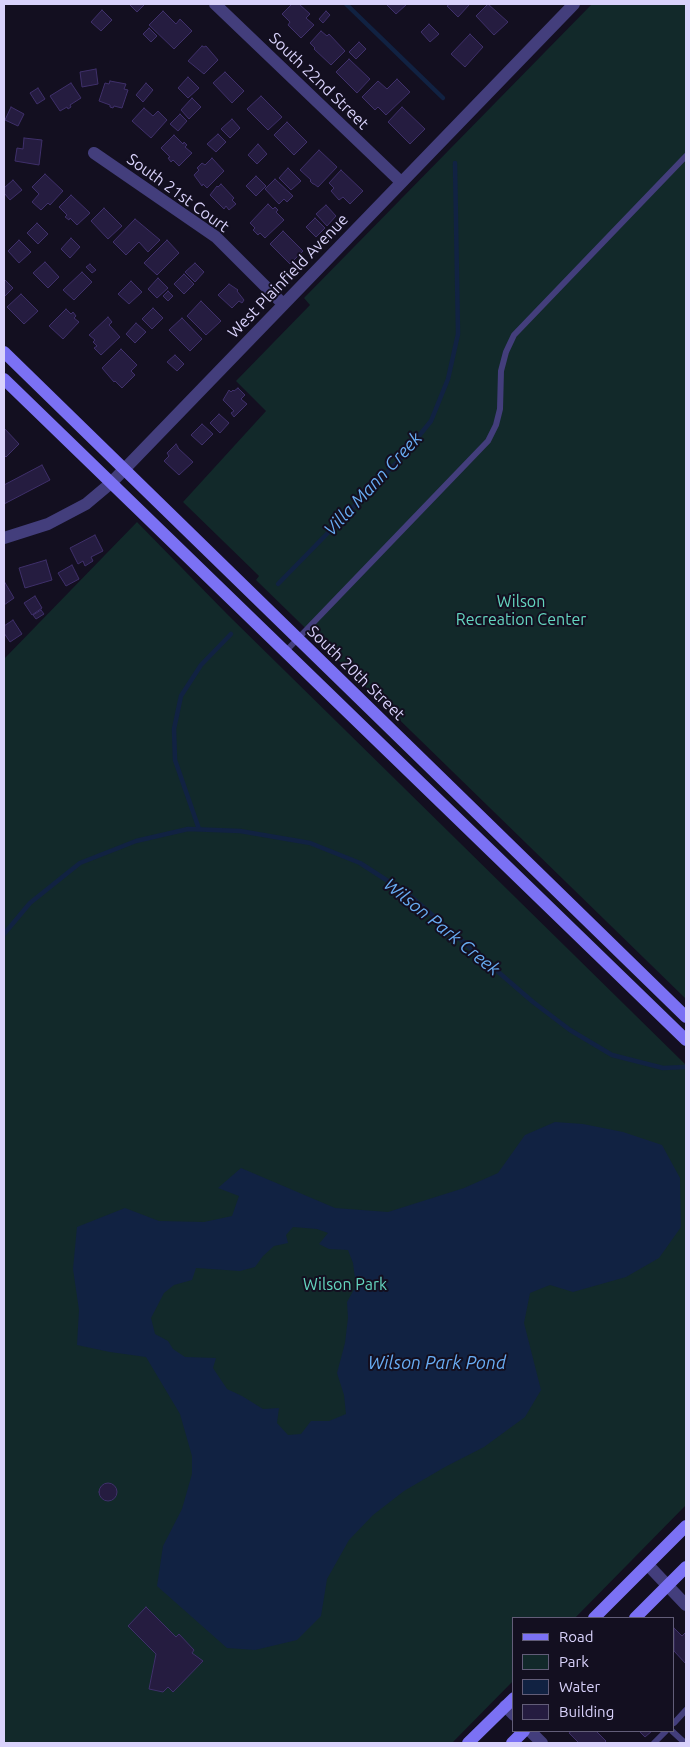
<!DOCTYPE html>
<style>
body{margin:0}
#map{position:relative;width:690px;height:1747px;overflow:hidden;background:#130f20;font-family:Ubuntu,sans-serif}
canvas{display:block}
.frame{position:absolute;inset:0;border:5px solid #d9d2fb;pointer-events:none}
.legend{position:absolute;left:512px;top:1617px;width:162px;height:115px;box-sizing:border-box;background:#130f20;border:1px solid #625d78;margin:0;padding:6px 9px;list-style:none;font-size:15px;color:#d9d2fb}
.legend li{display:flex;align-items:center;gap:10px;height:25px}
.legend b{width:25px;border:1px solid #625d78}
</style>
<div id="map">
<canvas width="690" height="1747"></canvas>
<div class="frame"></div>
<ul class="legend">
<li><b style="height:6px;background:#7b71f4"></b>Road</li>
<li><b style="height:14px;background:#12292a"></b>Park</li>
<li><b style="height:14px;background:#112242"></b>Water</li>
<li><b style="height:14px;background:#251c40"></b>Building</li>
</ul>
</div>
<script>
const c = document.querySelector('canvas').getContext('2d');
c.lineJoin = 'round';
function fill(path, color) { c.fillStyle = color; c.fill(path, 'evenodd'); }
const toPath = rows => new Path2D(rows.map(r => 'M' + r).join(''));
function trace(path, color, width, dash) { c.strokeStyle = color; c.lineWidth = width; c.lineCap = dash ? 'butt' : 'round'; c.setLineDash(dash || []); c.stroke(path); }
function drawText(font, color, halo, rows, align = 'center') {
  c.font = font + ' Ubuntu,sans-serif'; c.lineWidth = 4; c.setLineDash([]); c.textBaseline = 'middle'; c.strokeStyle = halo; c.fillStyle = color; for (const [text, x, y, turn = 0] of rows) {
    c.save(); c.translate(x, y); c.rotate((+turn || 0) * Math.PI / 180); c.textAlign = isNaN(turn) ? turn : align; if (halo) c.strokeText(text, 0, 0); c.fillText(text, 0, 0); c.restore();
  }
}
fill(toPath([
 [592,4,686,4,686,999,256,580,259,576,183,502,266,411,236,381,310,305,304,298],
 [137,522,227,614,686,1065,686,1505,575,1618,514,1618,514,1680,452,1743,4,1743,4,659]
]), '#12292a');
fill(toPath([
 [555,1122,583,1124,623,1132,662,1145,680,1178,681,1227,659,1258,626,1277,573,1292,550,1285,530,1293,524,1323,541,1390,525,1417,484,1447,445,1467,404,1491,373,1515,349,1540,327,1579,321,1616,297,1640,255,1650,227,1648,157,1586,163,1546,182,1509,192,1474,192,1456,180,1414,146,1357,110,1352,77,1345,79,1310,73,1269,77,1227,125,1208,159,1221,204,1222,232,1216,239,1196,218,1188,241,1168,335,1208,388,1212,464,1188,498,1173,525,1135],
 [293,1227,317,1229,328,1233,319,1244,329,1249,348,1250,353,1263,356,1286,347,1302,348,1318,345,1343,337,1373,344,1395,346,1414,329,1421,311,1421,301,1434,288,1435,277,1423,279,1408,263,1409,242,1396,227,1389,213,1368,216,1358,185,1357,173,1349,168,1341,155,1334,151,1318,164,1293,174,1285,192,1280,196,1268,240,1271,255,1267,263,1256,274,1246,288,1243,286,1235]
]), '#112242');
trace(toPath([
 [346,4,443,98],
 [278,584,402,457,431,421,448,379,458,334,455,163],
 [199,829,175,760,174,729,181,696,201,665,231,634],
 [4,934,30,903,80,863,136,841,188,829,240,831,310,843,360,863,408,894,533,1002,570,1030,612,1055,663,1068,686,1067]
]), '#112242', 4.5);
const building = toPath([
 [129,4,145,4,137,12,129,4],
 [292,4,299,4,310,14,306,18,314,25,301,38,288,25,290,22,282,14,292,4],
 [386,4,407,4,396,14,386,4],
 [450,4,468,4,469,5,458,17,447,6,450,4],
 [488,4,508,22,494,35,476,16,488,4],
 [102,10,112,20,101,31,91,22,102,10],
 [163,11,176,24,180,19,192,31,174,49,149,25,163,11],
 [326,11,330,15,323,23,319,19,326,11],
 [429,24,439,34,430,42,421,32,429,24],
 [149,28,157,36,151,42,143,34,149,28],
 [321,31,327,36,329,34,345,51,331,65,314,49,315,48,310,43,321,31],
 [470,34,483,47,465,67,451,54,470,34],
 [359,42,366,49,356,59,349,52,359,42],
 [202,46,204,47,206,46,218,60,204,74,188,61,202,46],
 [349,59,370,79,357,93,336,72,349,59],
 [96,69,98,84,82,87,80,72,96,69],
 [225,72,244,91,232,103,213,83,225,72],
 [188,77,199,88,188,98,178,88,188,77],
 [397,79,410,92,386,115,378,107,375,110,362,97,378,81,387,89,397,79],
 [110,81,126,84,124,89,128,90,122,108,114,106,113,108,110,107,110,105,99,101,105,83,109,84,110,81],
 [71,83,81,98,70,105,71,107,68,109,67,107,60,111,50,96,71,83],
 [146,83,153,90,143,102,136,95,146,83],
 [38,88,45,99,37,104,30,93,38,88],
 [261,96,282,117,268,130,247,109,261,96],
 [192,98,201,107,189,119,181,110,192,98],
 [11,107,24,114,18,126,5,120,11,107],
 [402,107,425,129,410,144,388,122,402,107],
 [144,108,153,116,158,111,167,120,151,138,132,121,144,108],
 [180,114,187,121,178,131,170,124,180,114],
 [232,119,240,128,230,138,221,129,232,119],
 [287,122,307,142,294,155,274,135,287,122],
 [218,134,226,142,216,152,207,144,218,134],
 [174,135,183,144,184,142,187,145,185,147,192,153,179,166,173,160,171,162,168,158,170,157,161,148,174,135],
 [24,138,42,140,39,165,15,161,17,148,23,149,24,138],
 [258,144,267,154,257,164,248,155,258,144],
 [319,150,337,167,318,187,314,184,313,184,310,181,311,180,300,170,319,150],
 [212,158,224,171,207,188,203,184,202,186,194,175,199,170,197,168,202,163,205,165,212,158],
 [288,168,301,181,291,190,279,178,288,168],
 [341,170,363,191,350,204,343,197,339,200,331,191,334,188,329,183,341,170],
 [45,174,63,191,50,205,48,203,41,210,32,202,39,194,32,187,45,174],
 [256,176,266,186,256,196,246,186,256,176],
 [275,179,293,196,287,202,284,199,279,204,265,189,275,179],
 [13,180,22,190,10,200,4,193,4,188,13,180],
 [221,184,234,198,232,200,236,204,229,210,226,206,224,209,210,195,217,186,218,187,221,184],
 [71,195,90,213,77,225,70,218,69,220,65,217,67,215,59,207,71,195],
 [268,204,273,209,275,207,278,210,276,212,284,220,265,238,260,233,258,235,253,230,255,228,250,223,268,204],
 [326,205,336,216,327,226,316,214,326,205],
 [104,208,122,226,108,239,91,221,104,208],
 [315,218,325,228,316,237,306,227,315,218],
 [135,219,160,240,148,252,139,242,126,255,113,242,135,219],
 [37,223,48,234,38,244,27,233,37,223],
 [283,231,303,251,290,264,270,244,283,231],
 [71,238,80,247,70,258,61,249,71,238],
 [19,240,31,252,19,263,8,251,19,240],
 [167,240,179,253,157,275,144,263,167,240],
 [45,262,59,277,48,288,33,273,45,262],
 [195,263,204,272,195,282,185,272,195,263],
 [90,264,96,270,92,273,86,267,90,264],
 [82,272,92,282,74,300,63,290,82,272],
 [184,274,194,284,184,294,174,284,184,274],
 [158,278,168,288,157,298,148,289,158,278],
 [4,279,13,288,4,297,4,279],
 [131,281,142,292,129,304,118,294,131,281],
 [229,284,238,290,237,291,244,300,242,303,239,301,232,308,218,295,229,284],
 [168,291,173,296,168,301,163,296,168,291],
 [21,294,38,311,24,324,7,307,21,294],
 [201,301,221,321,206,335,187,316,201,301],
 [153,308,163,318,152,329,142,319,153,308],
 [66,309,71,314,73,312,76,316,74,318,79,322,63,339,49,326,66,309],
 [108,317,112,322,109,325,120,337,101,355,94,348,97,346,93,342,95,340,89,335,108,317],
 [182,318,202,339,190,351,169,330,182,318],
 [136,323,146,332,135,343,126,334,136,323],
 [121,349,137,365,131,371,135,375,122,388,115,381,114,382,102,368,121,349],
 [175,355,184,364,177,371,167,362,175,355],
 [238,388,245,395,241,399,247,404,234,417,231,413,234,411,223,400,229,390,231,392,233,390,234,391,238,388],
 [219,414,229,423,220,433,210,423,219,414],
 [202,424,213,434,202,445,191,435,202,424],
 [4,428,19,444,6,457,4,455,4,428],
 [176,444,178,447,178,448,193,462,179,475,164,461,169,456,167,453,176,444],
 [42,465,50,480,4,504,4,485,42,465],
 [95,535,103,551,91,557,93,561,85,566,83,561,78,564,70,548,95,535],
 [46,560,52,580,25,588,19,568,46,560],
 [72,565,79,579,66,586,58,573,72,565],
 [4,581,14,598,4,605,4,581],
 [35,596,42,608,32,615,24,603,35,596],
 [41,610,44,614,36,619,33,615,41,610],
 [13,620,22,634,10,642,4,633,4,626,13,620],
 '99 1492a9 9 0 1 1 18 0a9 9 0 1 1-18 0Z',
 [146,1607,176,1637,179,1634,194,1650,192,1653,203,1661,173,1692,168,1687,163,1692,149,1689,156,1654,128,1626,146,1607],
 [674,1628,682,1636,685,1633,686,1635,686,1664,674,1651,674,1628],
 [572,1731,596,1731,606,1741,604,1743,579,1743,569,1733,572,1731],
 [639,1731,652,1731,645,1737,639,1731]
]);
fill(building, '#251c40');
trace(building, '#3f306a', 1);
trace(toPath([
 [285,652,488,441,496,425,500,409,501,371,506,352,514,335,686,156],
 [674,1723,686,1710],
 [672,1731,685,1743],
 [654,1743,666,1731]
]), '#433e7c', 6);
trace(toPath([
 [215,4,401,182],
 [94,153,216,237,283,304],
 [4,538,48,524,86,504,111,483,574,4],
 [648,1565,686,1605],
 [505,1706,514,1715],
 [530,1731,542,1743]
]), '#433e7c', 12);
trace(toPath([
 [4,352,686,1017],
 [4,379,686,1040],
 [594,1618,686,1526],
 [635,1618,686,1567],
 [468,1743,514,1698],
 [512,1743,524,1731]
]), '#7b71f4', 12);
drawText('16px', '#d9d2fb', '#130f20', [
 ["South 22nd Street",319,81,44],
 ["South 21st Court",178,193,36],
 ["West Plainfield Avenue",288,276,-46],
 ["South 20th Street",356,673,44]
]);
drawText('16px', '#64d5bf', '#130f20', [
 ["Wilson",521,602],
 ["Recreation Center",521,620],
 ["Wilson Park",345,1285]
]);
drawText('italic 18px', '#68acf3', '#130f20', [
 ["Villa Mann Creek",373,484,-47],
 ["Wilson Park Creek",442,927,39],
 ["Wilson Park Pond",437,1363]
]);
</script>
